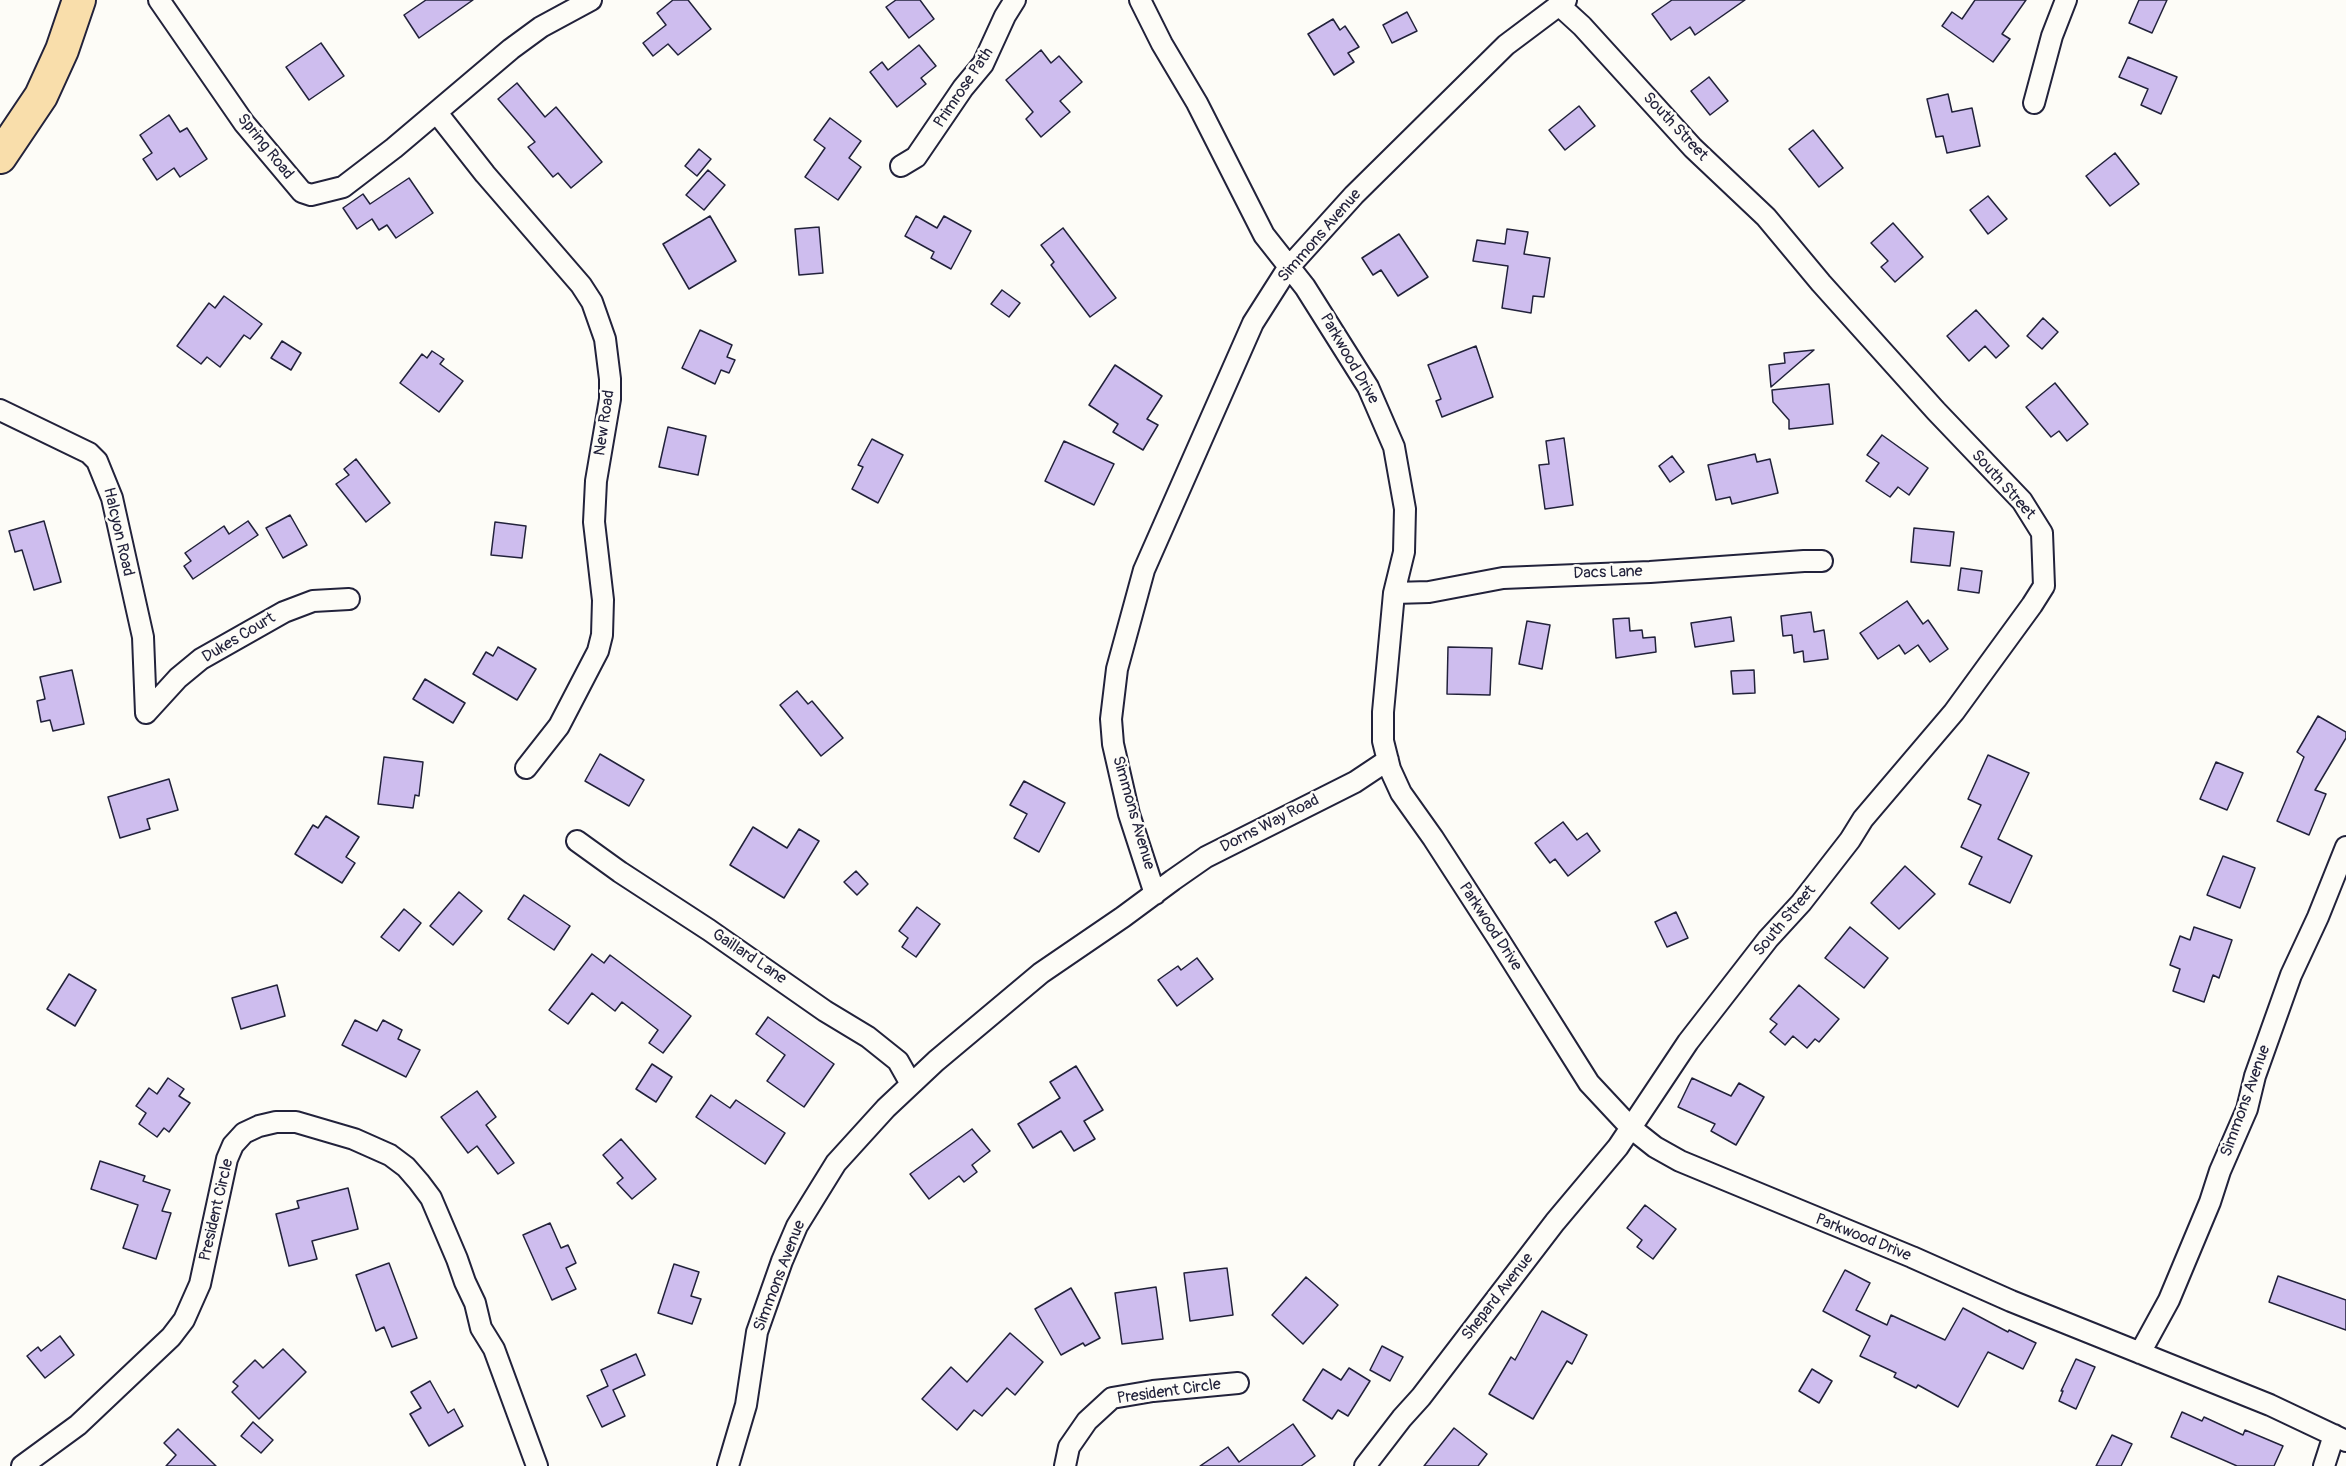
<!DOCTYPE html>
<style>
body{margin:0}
canvas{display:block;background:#fdfcf7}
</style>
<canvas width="2346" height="1466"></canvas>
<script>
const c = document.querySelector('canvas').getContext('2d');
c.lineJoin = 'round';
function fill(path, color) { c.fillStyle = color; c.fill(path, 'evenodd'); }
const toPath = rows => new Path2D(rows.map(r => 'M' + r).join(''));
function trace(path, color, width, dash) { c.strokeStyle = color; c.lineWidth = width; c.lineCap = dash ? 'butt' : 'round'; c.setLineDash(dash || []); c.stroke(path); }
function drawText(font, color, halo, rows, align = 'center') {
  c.font = font + ' Pangolin,sans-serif'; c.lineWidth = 5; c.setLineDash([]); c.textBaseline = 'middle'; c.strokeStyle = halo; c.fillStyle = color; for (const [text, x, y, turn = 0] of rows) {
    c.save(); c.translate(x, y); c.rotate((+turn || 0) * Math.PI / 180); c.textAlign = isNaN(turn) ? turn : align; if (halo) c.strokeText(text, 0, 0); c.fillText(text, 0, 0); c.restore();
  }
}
const building = toPath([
 [426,0,473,0,419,38,404,15,426,0],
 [673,0,688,0,711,29,678,55,668,44,653,56,643,43,666,25,657,13,673,0],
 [896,0,920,0,934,19,909,38,886,7,896,0],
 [1672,0,1745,0,1695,35,1690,27,1671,40,1652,14,1672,0],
 [1975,0,2026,0,2002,34,2010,39,1993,62,1942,26,1952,12,1962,19,1975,0],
 [2139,0,2167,0,2152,33,2129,23,2139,0],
 [1407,12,1417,31,1392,43,1383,25,1407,12],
 [1333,19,1340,30,1345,26,1359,47,1348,53,1354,62,1334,75,1308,34,1333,19],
 [321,43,344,76,309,100,286,67,321,43],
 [919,45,936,66,921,78,926,84,897,107,870,72,882,62,888,70,919,45],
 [1041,50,1051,63,1059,56,1082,82,1060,101,1070,112,1041,137,1026,119,1033,112,1006,80,1041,50],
 [2128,57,2177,77,2161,114,2141,105,2148,89,2119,77,2128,57],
 [1709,77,1728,101,1710,115,1691,91,1709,77],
 [517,83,545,117,556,107,602,162,571,188,558,173,553,177,528,147,535,142,498,99,517,83],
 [1948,94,1952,112,1972,108,1980,146,1947,153,1943,136,1936,137,1927,99,1948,94],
 [1579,106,1595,126,1565,150,1549,130,1579,106],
 [169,115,180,132,187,128,207,159,180,177,174,168,157,180,143,159,152,153,140,135,169,115],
 [830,118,861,141,849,158,861,167,838,200,805,177,825,148,814,140,830,118],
 [1813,130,1843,168,1819,187,1789,149,1813,130],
 [699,149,711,159,697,176,685,166,699,149],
 [2115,153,2139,184,2110,206,2086,176,2115,153],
 [708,170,725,185,704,210,686,195,708,170],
 [409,178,433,213,396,238,387,225,379,230,372,219,357,229,343,208,363,194,370,204,409,178],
 [1988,196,2007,219,1988,234,1970,210,1988,196],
 [710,216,736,261,689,289,663,244,710,216],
 [916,216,937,228,944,216,971,231,951,269,931,258,934,252,905,236,916,216],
 [1893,223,1923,257,1895,282,1881,267,1888,261,1871,243,1893,223],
 [819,227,823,273,799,275,795,229,819,227],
 [1063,228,1116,298,1090,317,1051,265,1054,262,1041,245,1063,228],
 [1507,229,1528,232,1524,254,1550,258,1544,297,1533,296,1531,313,1502,308,1508,266,1473,261,1477,240,1505,244,1507,229],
 [1399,234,1428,277,1398,296,1381,270,1373,275,1362,258,1399,234],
 [1002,290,1020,303,1009,317,991,304,1002,290],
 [224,296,262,324,250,339,244,335,220,367,207,357,201,364,177,346,209,303,215,308,224,296],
 [1976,310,2009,346,1996,358,1985,346,1969,361,1947,336,1976,310],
 [2043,318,2058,332,2042,349,2027,336,2043,318],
 [700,330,732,345,727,357,735,360,729,373,721,370,715,384,682,368,700,330],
 [282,341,301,353,291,370,271,358,282,341],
 [1476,346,1493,397,1442,417,1436,401,1441,399,1428,365,1476,346],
 [1814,350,1801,361,1771,387,1769,365,1785,363,1784,353,1814,350],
 [432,351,444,359,440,364,463,381,439,412,400,383,422,354,427,358,432,351],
 [1115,365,1162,396,1147,419,1158,425,1143,450,1113,432,1118,424,1089,405,1115,365],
 [2055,383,2088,424,2067,441,2059,431,2051,437,2026,407,2055,383],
 [1829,384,1833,424,1789,429,1789,420,1773,402,1772,390,1829,384],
 [668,427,706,436,698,475,659,467,668,427],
 [1882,435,1928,468,1909,495,1898,487,1890,497,1866,481,1879,463,1867,455,1882,435],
 [1564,438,1573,505,1545,509,1539,465,1549,464,1546,441,1564,438],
 [872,439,903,455,878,503,852,489,863,467,858,465,872,439],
 [1064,441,1114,464,1094,505,1045,481,1064,441],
 [1755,454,1757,462,1770,459,1778,493,1732,504,1730,497,1716,500,1708,465,1755,454],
 [1672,456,1684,472,1670,482,1659,466,1672,456],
 [356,459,390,503,366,522,336,484,349,475,344,469,356,459],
 [290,515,307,545,283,558,266,528,290,515],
 [44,521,61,582,34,590,22,550,15,552,9,531,44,521],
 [248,521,258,535,193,579,184,566,191,561,185,553,224,526,229,534,248,521],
 [495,522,526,526,522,558,491,555,495,522],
 [1914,528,1954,532,1950,566,1911,562,1914,528],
 [1961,568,1982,571,1979,593,1958,590,1961,568],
 [1907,601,1923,624,1928,620,1948,649,1930,662,1918,645,1905,654,1899,645,1878,659,1860,633,1907,601],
 [1811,612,1814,632,1824,630,1828,659,1804,662,1803,651,1794,653,1792,635,1783,636,1781,616,1811,612],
 [1731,617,1734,641,1695,647,1691,623,1731,617],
 [1629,618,1630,631,1642,630,1643,638,1655,637,1656,652,1616,658,1613,619,1629,618],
 [1527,621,1550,625,1542,669,1519,664,1527,621],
 [498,647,536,669,517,700,473,674,486,652,493,656,498,647],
 [1448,647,1492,648,1490,695,1447,694,1448,647],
 [72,670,84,724,53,731,50,720,41,722,37,701,45,699,40,677,72,670],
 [1754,670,1755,693,1733,694,1731,671,1754,670],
 [425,679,465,703,453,723,413,699,425,679],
 [797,691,808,704,812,701,843,738,821,756,780,705,797,691],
 [2318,716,2346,732,2346,738,2315,790,2326,794,2309,835,2277,821,2304,757,2297,752,2318,716],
 [600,754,644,780,629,806,585,781,600,754],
 [1988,755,2029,773,1998,839,2032,856,2010,903,1969,884,1982,857,1961,847,1981,805,1968,799,1988,755],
 [384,757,423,762,419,796,415,795,413,808,378,804,384,757],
 [2216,762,2243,773,2227,810,2200,799,2216,762],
 [169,779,178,810,147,819,150,829,120,838,108,797,169,779],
 [1024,781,1065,803,1039,852,1014,838,1027,814,1010,805,1024,781],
 [326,816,359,837,346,857,355,863,342,883,295,854,313,825,318,828,326,816],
 [1563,822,1577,840,1587,833,1600,851,1568,876,1555,859,1550,863,1535,843,1563,822],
 [753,827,787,848,799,829,819,841,784,898,730,865,753,827],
 [2223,856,2255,868,2240,908,2207,895,2223,856],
 [1905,866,1935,894,1899,929,1871,903,1905,866],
 [856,871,868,884,857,895,844,882,856,871],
 [459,892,482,911,453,945,430,926,459,892],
 [524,895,570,926,554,950,508,919,524,895],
 [917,907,940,924,916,957,902,947,908,938,899,931,917,907],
 [404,909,421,923,399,951,381,937,404,909],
 [1676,912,1688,938,1667,947,1655,922,1676,912],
 [1850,927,1888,958,1864,988,1825,958,1850,927],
 [2194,927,2232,940,2219,978,2213,975,2204,1002,2173,991,2180,969,2170,965,2180,936,2190,940,2194,927],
 [592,954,604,963,610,955,691,1016,663,1053,649,1043,658,1030,622,1002,615,1011,592,993,568,1024,549,1010,592,954],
 [1197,958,1213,979,1177,1006,1158,980,1178,966,1181,970,1197,958],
 [69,974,96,990,75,1026,47,1009,69,974],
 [277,985,285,1016,241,1029,232,998,277,985],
 [1799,985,1839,1019,1819,1042,1815,1039,1807,1048,1793,1036,1785,1045,1770,1032,1777,1024,1770,1019,1799,985],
 [768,1017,834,1064,804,1107,767,1081,785,1055,756,1034,768,1017],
 [355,1020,377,1031,383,1020,402,1030,398,1039,420,1050,406,1077,342,1045,355,1020],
 [652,1064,672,1077,656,1102,636,1089,652,1064],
 [1076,1066,1103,1110,1084,1121,1095,1139,1074,1151,1061,1131,1033,1148,1018,1124,1060,1098,1050,1082,1076,1066],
 [168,1078,184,1089,179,1096,190,1103,169,1132,164,1128,157,1137,139,1124,146,1113,136,1106,149,1088,157,1094,168,1078],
 [1692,1078,1731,1096,1739,1083,1764,1097,1736,1145,1711,1131,1715,1124,1678,1107,1692,1078],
 [477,1091,496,1117,486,1125,514,1163,498,1174,477,1146,468,1153,441,1117,477,1091],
 [711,1095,730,1108,736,1100,785,1133,765,1164,696,1117,711,1095],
 [972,1129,990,1151,972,1165,977,1172,964,1182,959,1176,929,1199,910,1174,972,1129],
 [621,1139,656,1179,632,1199,617,1183,623,1178,603,1155,621,1139],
 [100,1161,145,1176,143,1181,170,1190,162,1211,171,1213,156,1259,123,1248,138,1205,91,1189,100,1161],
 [348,1188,358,1229,312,1241,317,1259,289,1266,276,1214,299,1208,297,1201,348,1188],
 [1645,1205,1676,1229,1653,1259,1637,1247,1642,1240,1627,1228,1645,1205],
 [550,1223,561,1248,568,1245,576,1263,566,1268,576,1289,552,1300,523,1235,550,1223],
 [389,1263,417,1338,392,1347,384,1327,376,1331,356,1275,389,1263],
 [674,1264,699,1272,691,1296,701,1299,692,1324,658,1313,674,1264],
 [1227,1268,1233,1315,1190,1321,1184,1273,1227,1268],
 [1845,1270,1870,1283,1856,1310,1887,1325,1891,1315,1945,1340,1963,1308,2008,1332,2009,1330,2036,1343,2023,1369,1988,1352,1958,1407,1918,1385,1916,1388,1894,1377,1896,1373,1860,1356,1870,1336,1823,1311,1845,1270],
 [2278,1276,2346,1300,2346,1330,2269,1302,2278,1276],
 [1306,1277,1338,1305,1303,1344,1272,1315,1306,1277],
 [1156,1287,1163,1339,1122,1344,1115,1293,1156,1287],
 [1071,1288,1100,1338,1085,1346,1083,1343,1061,1355,1035,1309,1071,1288],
 [1542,1311,1587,1335,1572,1364,1567,1361,1533,1419,1489,1394,1511,1357,1515,1360,1542,1311],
 [1010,1333,1043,1362,1015,1395,1007,1388,982,1416,974,1410,957,1430,922,1399,951,1367,967,1382,1010,1333],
 [60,1336,74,1355,45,1378,27,1356,38,1347,41,1351,60,1336],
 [1382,1346,1403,1357,1390,1381,1370,1370,1382,1346],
 [283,1349,306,1372,259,1419,232,1392,238,1386,233,1382,255,1360,263,1368,283,1349],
 [636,1354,645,1375,613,1390,625,1416,602,1427,587,1396,608,1386,601,1370,636,1354],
 [2076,1359,2095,1367,2076,1409,2059,1401,2063,1391,2061,1391,2076,1359],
 [1349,1368,1370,1381,1348,1416,1338,1410,1332,1419,1303,1400,1323,1369,1341,1380,1349,1368],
 [1812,1369,1832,1381,1819,1403,1799,1391,1812,1369],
 [430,1381,448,1413,454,1409,463,1426,429,1446,410,1414,421,1408,411,1392,430,1381],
 [2182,1412,2202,1421,2204,1417,2243,1435,2245,1430,2283,1446,2274,1466,2237,1466,2171,1437,2182,1412],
 [253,1422,273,1440,261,1453,241,1436,253,1422],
 [1293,1424,1315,1456,1301,1466,1200,1466,1228,1447,1239,1462,1293,1424],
 [1454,1428,1487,1454,1478,1466,1424,1466,1454,1428],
 [178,1429,216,1466,166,1466,176,1455,164,1443,178,1429],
 [2112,1435,2132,1444,2121,1466,2096,1466,2112,1435]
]);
fill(building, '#cebdee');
trace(building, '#22223b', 1.5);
const street = toPath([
 [159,0,244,123,302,192,311,195,343,187,394,148,511,49,541,27,591,0],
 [1140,0,1162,44,1197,103,1264,235,1305,287,1368,387,1394,447,1405,509,1404,552,1394,593,1383,712,1383,741,1390,769,1401,793,1433,838,1499,940,1589,1083,1631,1128,1655,1147,1680,1161,1912,1257,2011,1301,2270,1405,2346,1441],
 [2034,103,2052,36,2066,0],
 [437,113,485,174,581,285,592,302,605,339,610,379,610,399,596,481,594,522,603,600,602,635,598,651,559,726,526,768],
 [901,166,916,157,963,88,983,64,1005,16,1015,0],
 [0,410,89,453,97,461,112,498,143,637,146,713],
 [1394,593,1429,592,1503,578,1650,572,1804,561,1822,561],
 [146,713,178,678,201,659,284,612,313,601,349,599],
 [577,841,620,872,709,930,825,1011,868,1037,898,1061,911,1084],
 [1155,894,1129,814,1113,744,1111,719,1117,669,1144,570,1253,323,1288,268,1354,195,1506,45,1566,0],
 [2140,1353,2169,1300,2210,1202,2220,1171,2247,1109,2255,1076,2291,975,2318,917,2346,847],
 [22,1466,78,1425,171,1337,184,1320,200,1284,227,1159,233,1145,244,1133,259,1126,276,1122,296,1122,354,1139,390,1155,406,1167,419,1182,431,1198,457,1259,465,1282,475,1303,481,1328,494,1349,537,1466],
 [728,1466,746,1405,757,1332,782,1261,797,1226,836,1163,886,1108,936,1061,1041,973,1123,917,1173,880,1206,857,1355,782,1388,760],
 [1065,1466,1069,1447,1087,1421,1112,1398,1153,1391,1238,1383],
 [1365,1466,1402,1418,1421,1397,1555,1222,1618,1147,1688,1042,1768,939,1801,903,1850,840,1863,819,1954,712,2032,605,2044,586,2042,533,2022,501,1936,411,1821,283,1766,217,1693,148,1582,26,1559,5],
 [2324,1466,2334,1435]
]);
const primary = toPath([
 [0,157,41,96,62,50,79,0]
]);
trace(street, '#22223b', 24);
trace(primary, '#22223b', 36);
trace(street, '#fdfcf7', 20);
trace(primary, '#f9deab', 32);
drawText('16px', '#22223b', '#fdfcf7', [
 ["Primrose Path",964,88,-56],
 ["South Street",1675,127,47],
 ["Spring Road",265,147,51],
 ["Simmons Avenue",1320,236,-49],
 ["Parkwood Drive",1349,359,60],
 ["New Road",605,423,-82],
 ["South Street",2003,485,48],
 ["Halcyon Road",118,532,77],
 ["Dacs Lane",1608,573,-2],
 ["Dukes Court",239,638,-31],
 ["Simmons Avenue",1133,813,74],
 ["Dorns Way Road",1270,824,-27],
 ["South Street",1785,921,-50],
 ["Parkwood Drive",1490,927,57],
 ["Gaillard Lane",749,957,34],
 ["Simmons Avenue",2246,1101,-70],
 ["President Circle",217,1210,-77],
 ["Parkwood Drive",1863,1238,22],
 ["Simmons Avenue",780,1276,-69],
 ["Shepard Avenue",1498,1297,-52],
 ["President Circle",1169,1392,-8]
]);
</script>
